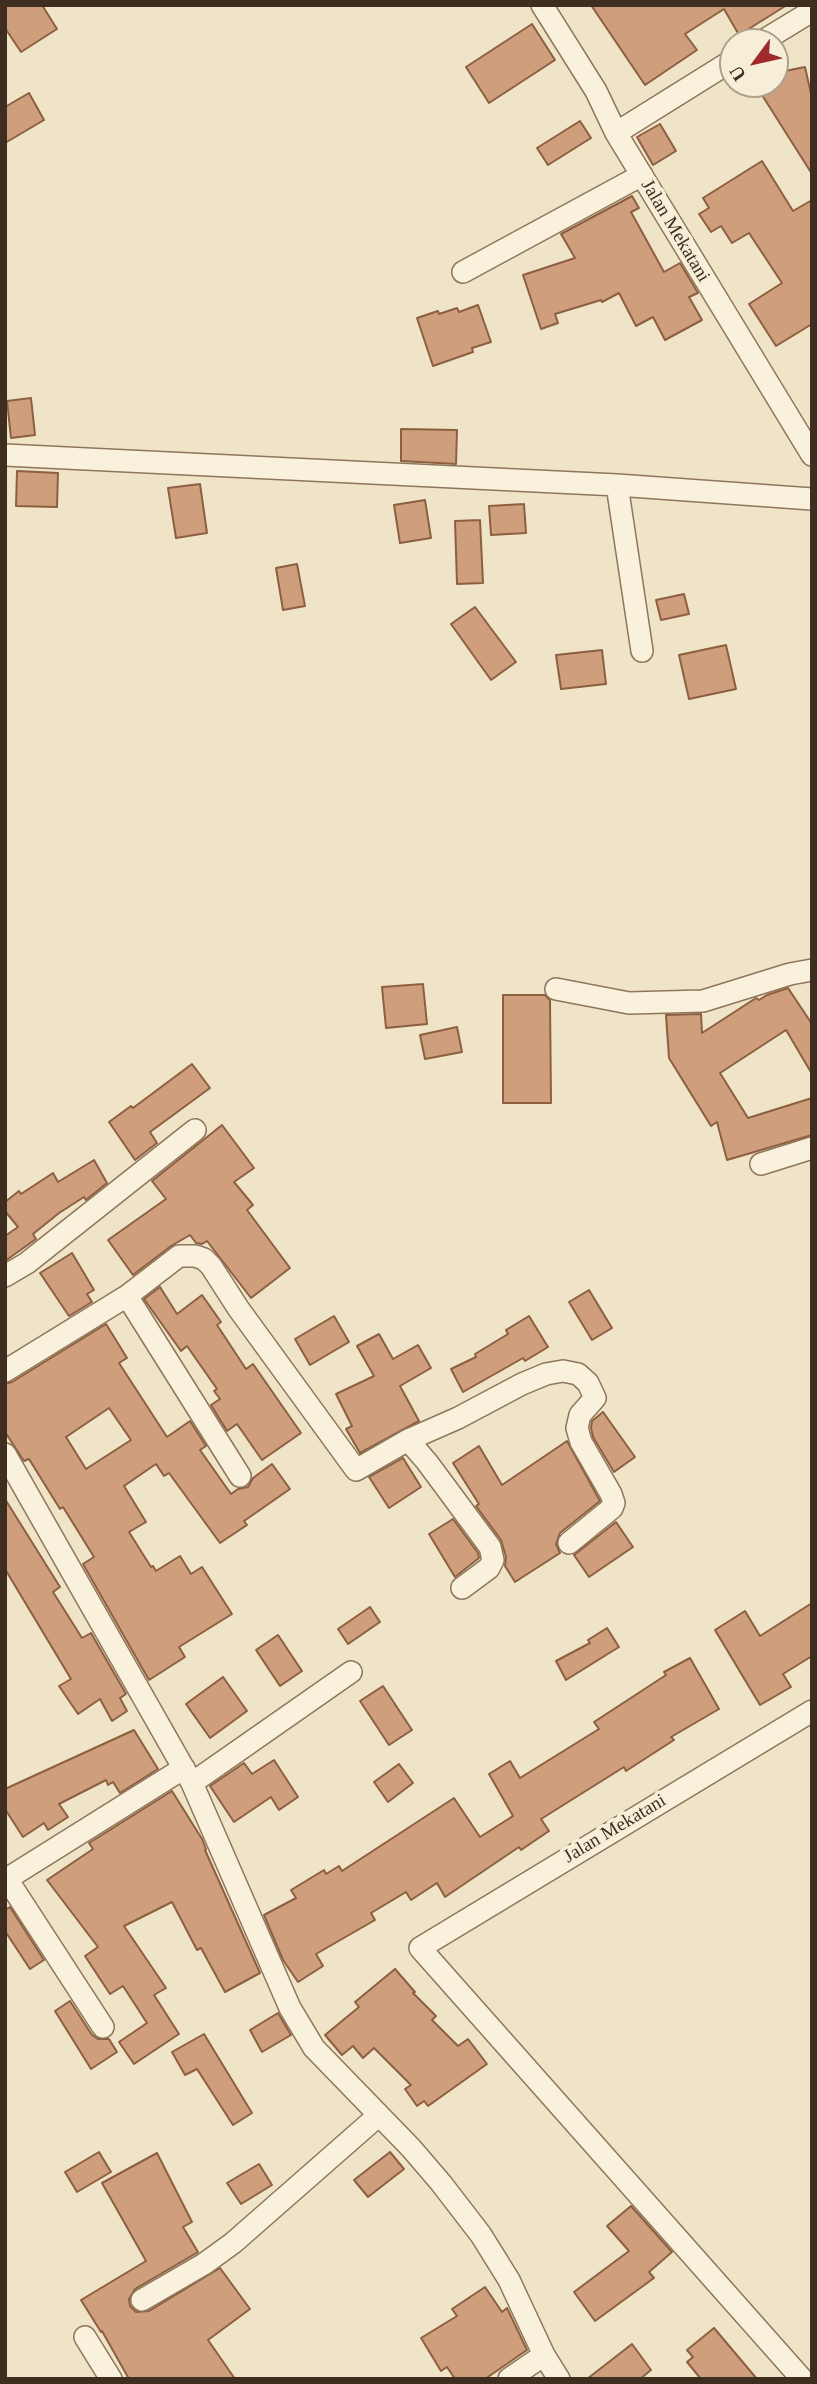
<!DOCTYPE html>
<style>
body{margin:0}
#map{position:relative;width:817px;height:2384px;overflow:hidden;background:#f0e4c8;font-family:Georgia,serif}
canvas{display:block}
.frame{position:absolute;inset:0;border:7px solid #3d2e20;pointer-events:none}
.north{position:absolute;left:719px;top:28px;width:70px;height:70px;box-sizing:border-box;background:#f7eed8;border:2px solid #ada18e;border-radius:50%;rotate:237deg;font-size:19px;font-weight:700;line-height:28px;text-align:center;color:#3d2e20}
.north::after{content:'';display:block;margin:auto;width:24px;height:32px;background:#9e2a2b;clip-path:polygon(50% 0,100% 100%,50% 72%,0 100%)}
</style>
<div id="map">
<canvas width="817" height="2384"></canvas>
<div class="frame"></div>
<div class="north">U</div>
</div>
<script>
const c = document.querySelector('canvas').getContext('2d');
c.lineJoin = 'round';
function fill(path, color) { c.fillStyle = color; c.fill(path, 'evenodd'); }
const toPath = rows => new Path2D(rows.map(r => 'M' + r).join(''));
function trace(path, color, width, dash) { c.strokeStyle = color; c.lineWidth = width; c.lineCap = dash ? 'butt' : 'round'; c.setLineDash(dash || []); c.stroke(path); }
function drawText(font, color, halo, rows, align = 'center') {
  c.font = font + ' Georgia,serif'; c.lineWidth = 7; c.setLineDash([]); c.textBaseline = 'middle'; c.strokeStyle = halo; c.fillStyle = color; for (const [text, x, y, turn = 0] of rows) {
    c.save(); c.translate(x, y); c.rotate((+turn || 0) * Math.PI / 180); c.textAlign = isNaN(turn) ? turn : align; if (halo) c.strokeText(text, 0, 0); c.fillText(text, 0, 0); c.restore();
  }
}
const building = toPath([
 [5,5,42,5,57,29,21,52,5,28,5,5],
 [591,5,787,5,739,35,724,9,685,34,697,50,645,85,591,5],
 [532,24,555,60,489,103,466,67,532,24],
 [805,67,812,98,812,174,755,84,775,84,775,73,805,67],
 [29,93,44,120,5,143,5,107,29,93],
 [580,121,591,138,548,165,537,148,580,121],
 [660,124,676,151,653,165,637,137,660,124],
 [762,161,793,211,812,200,812,324,776,346,749,304,782,283,749,233,732,243,721,226,711,232,699,214,709,208,703,198,762,161],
 [632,196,639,208,631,212,664,272,680,263,698,293,689,297,702,320,665,340,653,317,636,326,619,293,602,302,601,300,555,314,558,323,541,329,523,275,575,258,561,234,632,196],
 [478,305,491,342,472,348,473,352,433,366,417,318,438,311,439,314,457,308,459,312,478,305],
 [31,398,35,435,11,438,7,401,31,398],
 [401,429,457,430,456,464,401,461,401,429],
 [17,471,58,473,57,507,16,506,17,471],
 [200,484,207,533,176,538,168,488,200,484],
 [425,500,431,538,400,543,394,505,425,500],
 [524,504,526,533,491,535,489,506,524,504],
 [480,520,483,583,457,584,455,521,480,520],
 [297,564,305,606,283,610,276,568,297,564],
 [684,594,689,614,661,620,656,600,684,594],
 [475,607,516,662,491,680,451,624,475,607],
 [726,645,736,689,689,699,679,655,726,645],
 [602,650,606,684,561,689,556,655,602,650],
 [423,984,427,1024,386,1028,382,987,423,984],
 [788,988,812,1024,812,1074,786,1030,720,1073,748,1118,812,1098,812,1135,727,1160,717,1122,711,1126,669,1058,666,1015,701,1014,702,1033,756,998,759,1000,767,995,788,988],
 [503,995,545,995,550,1000,551,1103,503,1103,503,995],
 [457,1027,462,1052,425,1059,420,1035,457,1027],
 [192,1064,210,1088,150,1132,157,1143,135,1160,109,1122,131,1106,133,1108,192,1064],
 [222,1125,254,1168,234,1182,253,1205,247,1210,290,1268,251,1298,207,1241,202,1244,196,1243,190,1235,171,1246,133,1275,108,1240,166,1199,152,1181,222,1125],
 [94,1160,107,1183,86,1200,84,1197,59,1213,33,1234,36,1239,5,1261,5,1236,18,1227,5,1211,5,1202,19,1191,21,1194,53,1173,58,1182,94,1160],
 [72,1253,94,1290,87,1294,92,1302,69,1316,40,1273,72,1253],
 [160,1287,177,1314,202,1295,221,1322,217,1325,246,1369,253,1364,301,1433,262,1460,237,1424,227,1431,211,1405,220,1399,214,1391,217,1389,187,1346,181,1351,144,1299,160,1287],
 [589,1290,612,1328,592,1340,569,1302,589,1290],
 [334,1316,349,1342,310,1365,295,1339,334,1316],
 [529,1316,548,1347,525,1361,523,1358,463,1392,451,1369,476,1357,475,1354,508,1334,506,1330,529,1316],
 [106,1324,127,1358,119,1363,167,1437,190,1421,206,1446,200,1450,231,1494,238,1489,248,1487,253,1478,272,1464,290,1489,244,1521,247,1525,220,1543,169,1473,164,1476,156,1464,124,1486,146,1522,129,1532,151,1567,153,1566,156,1571,180,1556,191,1574,202,1567,232,1614,179,1647,185,1657,149,1680,83,1564,94,1557,63,1507,60,1509,29,1459,24,1461,5,1432,5,1384,12,1382,106,1324],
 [109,1408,131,1440,86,1469,66,1437,109,1408],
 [379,1334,393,1359,418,1345,431,1368,400,1386,419,1421,360,1453,346,1429,352,1426,336,1394,374,1376,357,1346,379,1334],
 [603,1412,635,1457,614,1472,593,1437,591,1428,592,1421,603,1412],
 [567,1441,600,1501,560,1533,556,1544,560,1553,515,1582,505,1566,506,1557,501,1540,476,1506,479,1504,453,1463,479,1446,502,1485,567,1441],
 [403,1458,421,1487,389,1508,369,1477,403,1458],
 [5,1499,60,1587,53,1592,82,1638,91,1633,126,1694,120,1698,127,1711,112,1721,100,1699,78,1714,59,1686,71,1679,5,1569,5,1499],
 [453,1519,478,1553,479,1558,455,1577,429,1534,453,1519],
 [616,1522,633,1547,589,1577,574,1555,616,1522],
 [812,1603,812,1656,783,1674,791,1687,760,1705,715,1630,745,1611,760,1636,812,1603],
 [370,1607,380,1622,348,1644,338,1629,370,1607],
 [607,1628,619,1647,566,1680,556,1661,590,1643,588,1640,607,1628],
 [278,1635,302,1671,280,1686,256,1650,278,1635],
 [690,1658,719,1709,671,1737,674,1740,626,1771,624,1767,541,1819,549,1831,521,1850,519,1847,445,1897,437,1883,411,1900,406,1892,371,1913,375,1920,316,1954,323,1966,298,1982,283,1960,264,1915,296,1898,291,1890,324,1870,326,1874,339,1866,342,1871,454,1798,480,1837,513,1816,489,1774,510,1761,520,1778,599,1729,594,1722,666,1675,664,1672,690,1658],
 [223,1677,247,1711,210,1738,186,1704,223,1677],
 [383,1686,412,1730,389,1745,360,1701,383,1686],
 [134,1730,158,1769,120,1793,113,1782,108,1785,106,1780,59,1804,68,1817,48,1830,44,1823,23,1837,5,1809,5,1789,134,1730],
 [274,1760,298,1797,279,1810,271,1797,234,1822,210,1786,244,1763,252,1774,274,1760],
 [399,1764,413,1783,388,1802,374,1782,399,1764],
 [172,1791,202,1839,206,1849,205,1850,260,1973,225,1992,201,1948,197,1950,172,1902,124,1926,166,1988,154,1995,179,2034,134,2064,119,2042,147,2023,123,1986,110,1994,85,1956,98,1947,47,1880,93,1849,89,1843,172,1791],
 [10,1907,44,1960,30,1969,5,1931,5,1910,10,1907],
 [395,1969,415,1992,413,1993,436,2016,432,2020,458,2046,468,2039,487,2064,428,2106,424,2101,417,2106,405,2089,411,2085,374,2048,363,2058,353,2046,342,2055,325,2035,359,2007,355,2002,395,1969],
 [70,2001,92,2035,98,2039,109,2039,117,2052,91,2069,55,2011,70,2001],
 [278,2013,291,2035,262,2052,250,2030,278,2013],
 [204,2034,252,2113,233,2125,197,2069,185,2075,172,2052,204,2034],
 [99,2152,111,2172,77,2192,65,2172,99,2152],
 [390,2152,404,2169,368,2197,354,2180,390,2152],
 [157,2153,192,2222,183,2227,198,2252,135,2289,129,2299,130,2306,136,2312,149,2311,220,2268,250,2309,208,2340,235,2379,129,2379,102,2331,101,2332,81,2300,146,2261,102,2183,157,2153],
 [259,2164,272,2185,241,2204,227,2183,259,2164],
 [631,2206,672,2252,649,2272,654,2278,595,2321,574,2292,629,2251,607,2226,631,2206],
 [485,2287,502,2312,507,2308,508,2310,527,2350,485,2379,455,2379,447,2367,441,2371,421,2338,457,2316,452,2309,485,2287],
 [714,2328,757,2379,701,2379,687,2362,693,2357,687,2350,714,2328],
 [632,2344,651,2370,640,2379,587,2379,632,2344]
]);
fill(building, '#cf9f7d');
trace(building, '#8d5f41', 2);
const minor = toPath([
 [542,5,596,91,616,133,812,455],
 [761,42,812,11],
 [616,133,733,60],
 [463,272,642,175],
 [5,455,617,485,812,499],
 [617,485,642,651],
 [556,989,629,1003,703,1001,790,974,812,970],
 [761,1164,812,1148],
 [5,1276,27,1263,195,1130],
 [127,1296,240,1476],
 [5,1371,127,1296,179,1256,195,1256,204,1259,211,1266,238,1308,356,1470,408,1440,427,1462,490,1547,493,1560,489,1568,462,1588],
 [408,1440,458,1418,522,1384,546,1374,563,1371,578,1374,588,1383,595,1398,580,1415,577,1428,581,1442,611,1494,614,1503,612,1508,569,1543],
 [5,1454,192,1783,290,2008,314,2048,411,2148,441,2183,481,2235,509,2280,544,2355,559,2379],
 [192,1783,351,1672],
 [7,1879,103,2027],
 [5,1880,184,1768],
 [142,2300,204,2264,233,2243,379,2115],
 [85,2337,111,2379],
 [509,2379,544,2355],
 [802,2379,420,1948,812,1711]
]);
trace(minor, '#8d765c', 24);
trace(minor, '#faf1dc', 21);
drawText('19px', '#3d2e20', '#f7eed8', [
 ["Jalan Mekatani",675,231,59],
 ["Jalan Mekatani",615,1829,-31]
]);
</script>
